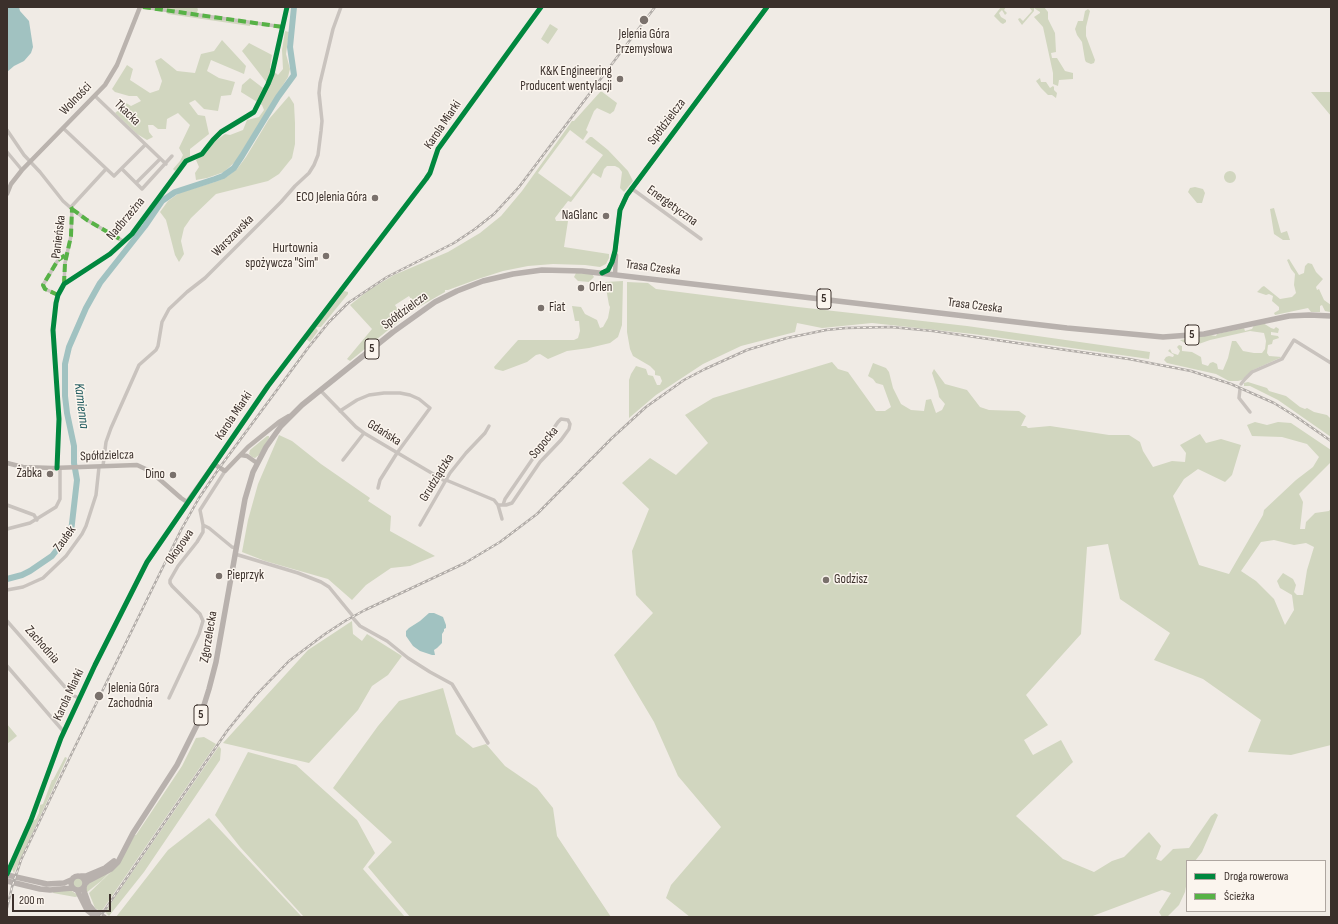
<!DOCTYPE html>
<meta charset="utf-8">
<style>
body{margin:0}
#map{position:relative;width:1338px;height:924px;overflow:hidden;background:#f0ebe5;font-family:"Sofia Sans Condensed",sans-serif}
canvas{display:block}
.frame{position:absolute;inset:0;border:8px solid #3b302b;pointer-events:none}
.legend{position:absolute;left:1186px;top:860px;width:140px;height:52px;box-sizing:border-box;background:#fbf5ee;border:1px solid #aea6a0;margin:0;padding:5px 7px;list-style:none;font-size:12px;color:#3b302b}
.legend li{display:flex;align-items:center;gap:8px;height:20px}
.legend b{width:20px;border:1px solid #aea6a0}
.scale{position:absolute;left:12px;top:894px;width:99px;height:18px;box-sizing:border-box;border:2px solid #3b302b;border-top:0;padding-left:5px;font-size:12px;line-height:14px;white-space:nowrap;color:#3b302b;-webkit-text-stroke:3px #fbf5ee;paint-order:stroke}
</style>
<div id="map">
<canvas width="1338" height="924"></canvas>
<div class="frame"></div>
<ul class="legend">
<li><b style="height:5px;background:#00873e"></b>Droga rowerowa</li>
<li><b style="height:5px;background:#57b246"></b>Ścieżka</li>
</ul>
<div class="scale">200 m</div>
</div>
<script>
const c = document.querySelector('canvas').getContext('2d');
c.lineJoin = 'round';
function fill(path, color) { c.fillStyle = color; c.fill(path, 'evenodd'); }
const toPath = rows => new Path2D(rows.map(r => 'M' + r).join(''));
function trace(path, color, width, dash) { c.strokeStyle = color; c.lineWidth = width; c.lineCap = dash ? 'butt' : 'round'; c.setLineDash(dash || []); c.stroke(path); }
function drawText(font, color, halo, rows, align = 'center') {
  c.font = font + ' "Sofia Sans Condensed",sans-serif'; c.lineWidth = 3; c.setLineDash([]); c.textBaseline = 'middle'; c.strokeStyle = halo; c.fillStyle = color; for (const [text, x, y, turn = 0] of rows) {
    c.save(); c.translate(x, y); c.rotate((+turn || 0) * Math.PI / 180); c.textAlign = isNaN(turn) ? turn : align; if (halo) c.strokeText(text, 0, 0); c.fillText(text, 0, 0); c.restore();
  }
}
fill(toPath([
 [161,7,197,7,198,10,195,16,250,24,250,26,168,14],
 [1001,7,1006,7,1004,10,1007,13,1005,15,1002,10,999,13,1001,17,1006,20,1006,22,1003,24,1001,23,994,16],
 [1029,7,1044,7,1048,12,1048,19,1055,33,1056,52,1051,53,1052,58,1057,58,1065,71,1073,73,1073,79,1059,80,1058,86,1053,84,1053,73,1043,27,1034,17,1040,13,1040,12,1034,8,1034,11,1022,25,1019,21,1018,19,1020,18,1023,21,1032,11],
 [1088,9,1090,11,1086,27,1086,36,1095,60,1094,63,1091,64,1086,62,1085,60,1082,42,1077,35,1075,29,1078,21,1083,21,1085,11],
 [550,24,558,29,548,44,541,39],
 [285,31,289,32,286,54,290,69,288,77,236,161,224,172,207,178,196,180,195,173,199,167,196,160,207,152,214,142,225,134,230,135,243,130,247,120,259,117,264,110,262,105,241,92,242,85,250,78,263,88,267,83,242,51,249,43,272,55,270,68,278,75,283,69,282,50],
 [222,40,246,66,244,74,211,60,207,71,219,78,235,82,231,95,221,96,218,111,204,109,195,100,189,103,198,115,205,116,209,134,190,149,190,156,175,171,173,169,180,161,183,155,179,148,190,125,178,113,167,119,166,129,158,129,153,125,148,125,149,132,153,137,147,140,137,134,115,113,120,109,118,104,123,101,131,106,141,101,137,96,129,96,115,92,112,89,127,65,133,69,130,80,150,93,159,90,162,81,155,61,161,58,177,71,195,73,201,54,214,51],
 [1040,78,1041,82,1046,82,1050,88,1053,86,1054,87,1054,90,1057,93,1056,98,1052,95,1048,95,1041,88,1036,81],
 [601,91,617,103,614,111,610,114,597,108,594,111,586,130,588,132,583,140,570,130,538,173,571,197,603,155,585,142,590,137,592,137,608,150,628,171,633,181,624,192,620,188,622,172,619,168,615,166,607,166,604,169,601,178,593,173,571,202,568,201,555,218,556,221,568,221,564,247,609,254,609,258,606,264,600,267,585,265,553,264,528,266,503,271,478,279,448,290,445,290,445,292,417,308,409,296,395,305,403,318,350,361,347,359,372,329,350,305,369,290,394,275,448,252,480,233,501,216,522,191,572,121,574,121],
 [1311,92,1331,92,1331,116],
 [289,96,294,104,295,123,295,144,292,158,279,174,268,181,216,194,191,218,184,228,181,241,184,254,179,262,175,255,166,220,160,212,168,201,179,193,218,181,228,176,237,169,246,157,269,119],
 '1224 177a6 6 0 1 1 12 0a6 6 0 1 1-12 0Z',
 [1195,187,1203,189,1205,193,1202,203,1197,203,1188,192,1190,188],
 [1274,208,1281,233,1287,231,1290,240,1283,240,1274,234,1270,209],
 [1289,259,1299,275,1304,273,1305,266,1308,263,1312,264,1316,272,1323,279,1316,287,1317,290,1319,289,1324,300,1331,305,1330,312,1325,311,1322,305,1320,306,1320,312,1311,312,1308,308,1275,315,1274,313,1279,310,1279,307,1272,301,1273,296,1269,294,1266,295,1257,292,1262,287,1264,286,1280,299,1292,297,1296,293,1294,285,1295,274,1291,269,1287,260],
 [576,273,592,274,594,277,589,282,578,281,574,277],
 [623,281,622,325,618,337,610,343,589,348,567,351,548,359,540,354,536,355,527,362,503,371,495,369,494,367,518,340,574,340,578,338,580,331,579,321,575,321,572,306,581,307,585,314,597,320,600,328,603,327,608,318,610,307,609,305,605,282],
 [627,282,648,283,656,289,798,307,967,326,1150,352,1149,359,973,334,872,323,822,328,797,323,795,332,741,346,703,364,656,395,629,418,629,380,631,374,636,366,646,369,648,375,653,376,657,385,660,385,662,381,660,376,655,375,655,371,650,366,633,356,630,349,627,332],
 [344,291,348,292,348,294,321,327,317,327,316,328,318,331,310,342,306,339],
 [1263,323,1271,328,1274,329,1276,327,1279,329,1278,333,1271,332,1271,335,1278,336,1279,338,1273,340,1272,344,1268,345,1267,353,1269,356,1282,357,1253,370,1242,380,1238,381,1229,381,1216,374,1167,363,1164,360,1166,357,1169,356,1173,357,1174,355,1168,351,1170,349,1172,353,1178,355,1180,351,1177,347,1179,345,1182,346,1182,351,1192,352,1201,357,1202,364,1208,366,1210,363,1213,362,1217,364,1218,369,1223,370,1228,358,1232,341,1236,341,1243,351,1254,353,1262,353,1265,349,1266,341,1264,333,1250,331,1210,340,1196,345,1191,345,1183,342,1180,340,1210,335,1216,336,1217,334,1244,328,1245,331,1252,329,1254,325],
 [832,362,838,369,848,372,876,411,885,411,891,407,883,385,876,383,873,379,868,376,873,363,886,368,889,372,893,388,901,404,911,410,924,411,926,400,931,399,936,413,942,410,945,404,939,397,938,391,932,373,934,369,945,384,967,390,980,407,989,410,1019,411,1026,416,1021,426,1026,426,1028,428,1050,426,1109,435,1129,435,1140,442,1143,451,1153,467,1172,461,1185,462,1186,453,1180,445,1200,434,1206,443,1221,439,1241,445,1232,475,1225,482,1198,469,1184,479,1173,496,1199,565,1229,574,1263,515,1264,510,1296,480,1313,467,1319,457,1307,444,1282,437,1252,436,1247,425,1255,422,1267,425,1278,422,1291,423,1331,450,1331,462,1299,494,1303,502,1300,529,1305,529,1306,522,1315,513,1329,511,1331,508,1331,745,1291,755,1248,752,1261,720,1203,679,1154,660,1170,633,1120,599,1108,544,1087,547,1081,634,1026,695,1048,725,1024,740,1033,755,1061,740,1073,762,1016,816,1063,859,1094,872,1112,861,1124,857,1149,832,1161,846,1156,859,1161,861,1173,849,1189,848,1211,816,1215,813,1218,815,1202,852,1195,861,1187,861,1187,881,1185,892,1179,905,1167,917,1162,917,1159,912,1171,893,1162,890,1090,917,690,917,666,898,671,885,721,827,678,776,654,722,614,655,653,613,636,595,632,551,649,509,622,483,650,458,676,475,708,443,685,415,713,398],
 [1274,540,1294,545,1306,543,1314,547,1307,570,1303,595,1297,595,1294,592,1296,585,1293,579,1283,573,1277,581,1280,588,1292,595,1294,610,1285,625,1274,599,1256,581,1241,571,1261,542],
 [1248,382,1267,388,1269,391,1286,396,1300,407,1305,409,1307,408,1314,412,1327,415,1331,419,1331,437,1278,400,1250,386,1244,386,1244,383],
 [279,435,292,441,321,464,370,498,368,501,391,516,390,531,435,556,410,566,391,568,366,585,352,600,328,579,265,561,242,552,248,520,258,484],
 [267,436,269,436,269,438,259,455,255,458,252,457,249,454,250,450],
 [352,621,353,634,362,641,367,634,402,656,388,675,372,686,358,710,309,763,223,743,308,650],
 [443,688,456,734,473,748,486,744,505,766,537,788,553,808,557,836,611,917,410,917,368,867,392,842,333,788,378,726,399,701],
 [7,724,17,736,7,744],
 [204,737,216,744,101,912,95,908,89,893,115,868,135,835,136,835,182,766,196,738],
 [219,746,221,749,220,760,144,872,109,916,105,912],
 [248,752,296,765,357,820,375,853,363,869,405,917,304,917,240,847,215,815],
 [65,757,67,758,14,873,12,869,16,859,33,821,36,819,39,813,40,805,43,804,52,780,53,780],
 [209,818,302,917,116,917,168,850],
 [112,870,101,881,86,893,85,890,88,883],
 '73 883a5 5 0 1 1 10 0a5 5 0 1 1-10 0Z',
 [69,889,79,896,75,897,53,893,54,891]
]), '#d1d6bf');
fill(toPath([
 [7,7,19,7,20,11,29,21,33,47,31,53,24,61,14,66,7,72],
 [429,613,434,613,443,617,446,625,446,628,444,629,444,631,442,634,442,643,437,648,434,650,435,655,432,655,420,651,413,646,406,636,406,631,409,628,420,621]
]), '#a1c2c1');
trace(toPath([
 [7,579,22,575,30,571,52,556,71,532,77,480,74,463,74,446,67,413,65,396,65,364,69,347,86,308,100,283,145,226,162,201,175,192,215,179,223,176,234,168,242,156,278,97,294,75,290,47,294,7]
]), '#a1c2c1', 6);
trace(toPath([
 [143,7,283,27],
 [95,96,166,164],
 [63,128,114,176,145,145],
 [7,130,24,155,40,172,63,201,72,209,71,236,65,263,64,284],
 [7,152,22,170],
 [122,169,142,189,172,156],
 [136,183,160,159],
 [631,188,701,239],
 [71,207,106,169],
 [72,209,87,220,123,241],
 [58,295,45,289,43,285,58,260,67,254],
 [1241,384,1245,379,1252,372,1282,359,1294,340,1331,363],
 [1240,389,1239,398,1250,412],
 [320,390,356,427,364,433,445,481],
 [340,411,357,400,369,395,384,393,400,393,410,395,419,399,430,408,397,453,380,480,378,488],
 [343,460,364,433],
 [214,464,268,386,426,179,430,173,438,149,541,7],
 [103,466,106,442,111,428,139,365,156,350,158,346,162,322,169,309,187,292,205,278,281,202,295,186,309,173,314,165,318,155,321,131,322,121,319,93,320,83,333,29,341,7],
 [57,468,59,419,53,330,56,303,58,295,64,284,110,254,132,234,186,161,202,154,213,140,221,132,254,112,268,84,272,74,287,7],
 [446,480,494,500,498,505,502,519],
 [7,505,34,515,37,520],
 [498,505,506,505,512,503,540,462,561,440,569,429,570,424,568,420,561,419,558,422,505,499,503,505],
 [203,525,209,528,232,547,236,548],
 [420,525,450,473,466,453,485,433,489,426],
 [7,529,30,523,56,507,60,499,60,468],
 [235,554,298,573,321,582,329,587,352,615],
 [7,590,23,587,43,578,66,556,82,534,86,526,96,495,99,467],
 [353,618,360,626,387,641,408,658,430,672,452,684,488,743],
 [7,621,72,695,79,698],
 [7,666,64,732],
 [169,698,199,634,203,621,200,614,172,586,170,583,170,580,178,566,197,542,203,532,203,525,200,510,225,471],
 [7,874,31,820,61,738,95,665,142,571,187,502]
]), '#c9c3be', 3.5);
trace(toPath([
 [7,194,11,184,22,170,105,85,117,65,140,7],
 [602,273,608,270,612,262,615,251,620,210,627,195,767,7],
 [615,274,616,255],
 [241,455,247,456,257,463],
 [7,463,23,467,53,468,137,465,150,471,181,498,187,502,214,464,225,471,248,447,279,422,289,416]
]), '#bab3ae', 4.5);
trace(toPath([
 [7,875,47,884,64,883,71,880],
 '71 883a7 7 0 1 1 14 0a7 7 0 1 1-14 0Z',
 [81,876,86,876,105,868,114,861],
 [7,881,40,889,50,890,72,888],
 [85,884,88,881,111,869,118,862,133,833,177,765,199,721,209,689,216,662,245,499,253,472,266,447,281,426,302,405,393,332,435,302,457,291,483,281,513,274,542,270,582,271,1067,328,1163,337,1204,334,1289,316,1309,315,1331,316],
 [84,887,84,891,89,905,94,911,104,917],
 [77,890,87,910,96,917]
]), '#b8b1ad', 5.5);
const rail = toPath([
 [7,908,12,887,21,860,71,755,181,530,199,498,220,467,308,348,329,322,348,303,387,277,454,243,475,229,494,214,519,187,655,7],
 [100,917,227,731,256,695,289,661,325,634,345,621,365,610,465,563,500,542,537,514,612,438,646,407,684,380,705,369,747,350,787,338,826,330,846,328,891,327,933,331,1129,359,1191,371,1231,384,1274,403,1295,416,1331,441]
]);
trace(rail, '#b1aca8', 2.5);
trace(rail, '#fbf5ee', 1, [3]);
trace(toPath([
 [143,7,283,27],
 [72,209,87,220,123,241],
 [64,284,65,263,71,236,72,209,71,207],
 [58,295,45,289,43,285,58,260,67,254]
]), '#57b246', 4, [8, 4]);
trace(toPath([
 [602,273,608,270,612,262,615,251,620,210,627,195,767,7],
 [57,468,59,419,53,330,56,303,58,295,64,284,110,254,132,234,186,161,202,154,213,140,221,132,254,112,268,84,272,74,287,7],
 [7,874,31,820,61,738,95,665,147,562,268,386,426,179,430,173,438,149,541,7]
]), '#00873e', 5);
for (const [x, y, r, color] of [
 [644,20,5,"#7a716c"],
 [620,79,4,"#7a716c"],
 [375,198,4,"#7a716c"],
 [606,216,4,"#7a716c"],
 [326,256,4,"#7a716c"],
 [581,288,4,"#7a716c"],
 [541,308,4,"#7a716c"],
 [50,474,4,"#7a716c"],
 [173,475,4,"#7a716c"],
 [219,576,4,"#7a716c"],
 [826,580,4,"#7a716c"],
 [99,696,5,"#7a716c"]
]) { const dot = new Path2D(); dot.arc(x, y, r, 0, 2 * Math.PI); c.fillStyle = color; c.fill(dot); trace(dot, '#fbf5ee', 1.5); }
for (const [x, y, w] of [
 [824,299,14],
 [1192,335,14],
 [372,349,14],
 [201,715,14]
]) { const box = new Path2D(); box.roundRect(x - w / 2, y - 10, w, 20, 3); c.fillStyle = '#fbf5ee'; c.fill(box); trace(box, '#3b302b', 1); }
drawText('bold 12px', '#3b302b', null, [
 ["5",824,299],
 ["5",1192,335],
 ["5",372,349],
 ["5",201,715]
]);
drawText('13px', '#3b302b', '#fbf5ee', [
 ["Jelenia Góra",644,35,"center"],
 ["Przemysłowa",644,50,"center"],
 ["K&K Engineering",612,72],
 ["Producent wentylacji",612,87],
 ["ECO Jelenia Góra",367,198],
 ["NaGlanc",598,216],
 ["Hurtownia",318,249],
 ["spożywcza \"Sim\"",318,264],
 ["Orlen",589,288,"left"],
 ["Fiat",549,308,"left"],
 ["Żabka",42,474],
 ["Dino",165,475],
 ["Pieprzyk",227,576,"left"],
 ["Godzisz",834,580,"left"],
 ["Jelenia Góra",108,689,"left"],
 ["Zachodnia",108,704,"left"]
], 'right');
drawText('13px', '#3b302b', '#fbf5ee', [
 ["Wolności",76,99,-46],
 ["Tkacka",127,113,44],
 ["Spółdzielcza",667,122,-53],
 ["Karola Miarki",443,125,-56],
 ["Energetyczna",672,206,36],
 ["Nadbrzeżna",126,219,-50],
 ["Warszawska",233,236,-45],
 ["Panieńska",59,237,-83],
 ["Trasa Czeska",653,268,7],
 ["Trasa Czeska",975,306,7],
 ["Spółdzielcza",405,311,-36],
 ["Karola Miarki",234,416,-56],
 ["Gdańska",384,433,32],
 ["Sopocka",544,443,-50],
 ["Spółdzielcza",107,456,-2],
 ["Grudziądzka",437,478,-58],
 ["Zaułek",65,539,-54],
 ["Okopowa",180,547,-55],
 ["Zgorzelecka",209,637,-80],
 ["Zachodnia",42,645,49],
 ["Karola Miarki",69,695,-65]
]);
drawText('italic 14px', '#1f5a5e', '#fbf5ee', [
 ["Kamienna",81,406,83]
]);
</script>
